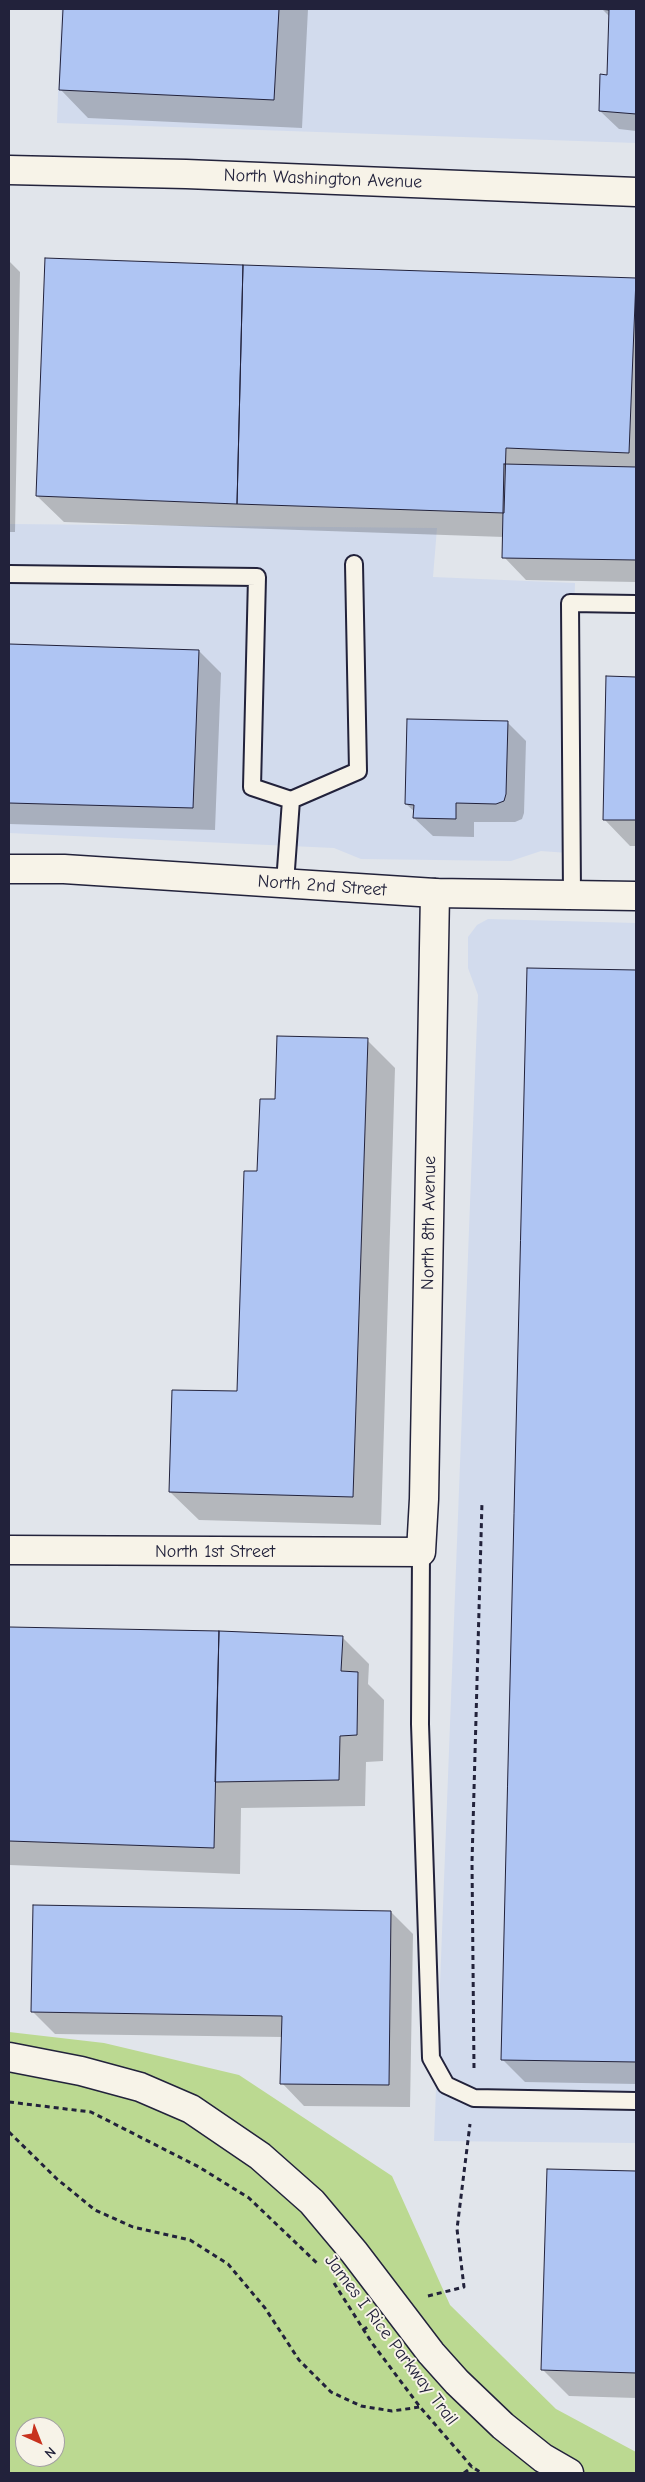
<!DOCTYPE html>
<style>
body{margin:0}
#map{position:relative;width:645px;height:2482px;overflow:hidden;background:#e1e5eb;font-family:"Comic Neue",sans-serif}
canvas{display:block}
.frame{position:absolute;inset:0;border:10px solid #22223b;pointer-events:none}
.north{position:absolute;left:15px;top:2417px;width:50px;height:50px;box-sizing:border-box;background:#f7f3e8;border:1px solid #a29fa3;border-radius:50%;rotate:136deg;font-size:14px;font-weight:700;line-height:20px;text-align:center;color:#22223b}
.north::after{content:'';display:block;margin:auto;width:18px;height:22px;background:#c8321e;clip-path:polygon(50% 0,100% 100%,50% 72%,0 100%)}
</style>
<div id="map">
<canvas width="645" height="2482"></canvas>
<div class="frame"></div>
<div class="north">N</div>
</div>
<script>
const c = document.querySelector('canvas').getContext('2d');
c.lineJoin = 'round';
function fill(path, color) { c.fillStyle = color; c.fill(path, 'evenodd'); }
const toPath = rows => new Path2D(rows.map(r => 'M' + r).join(''));
function trace(path, color, width, dash) { c.strokeStyle = color; c.lineWidth = width; c.lineCap = dash ? 'butt' : 'round'; c.setLineDash(dash || []); c.stroke(path); }
function drawText(font, color, halo, rows, align = 'center') {
  c.font = font + ' "Comic Neue",sans-serif'; c.lineWidth = 4; c.setLineDash([]); c.textBaseline = 'middle'; c.strokeStyle = halo; c.fillStyle = color; for (const [text, x, y, turn = 0] of rows) {
    c.save(); c.translate(x, y); c.rotate((+turn || 0) * Math.PI / 180); c.textAlign = isNaN(turn) ? turn : align; if (halo) c.strokeText(text, 0, 0); c.fillText(text, 0, 0); c.restore();
  }
}
fill(toPath([
 [61,9,636,9,636,143,57,123],
 [9,524,437,528,433,577,575,583,568,853,541,851,511,861,361,859,334,848,9,833],
 [488,919,636,923,636,2143,434,2141,478,995,468,968,468,937,477,925]
]), '#d2dbed');
fill(toPath([
 [9,2032,104,2043,239,2075,392,2176,450,2305,556,2409,636,2452,636,2473,9,2473],
 [25,2427,55,2427,55,2457,25,2457]
]), '#bbd991');
fill(toPath([
 [64,9,308,9,302,128,88,118,60,89],
 [602,9,636,9,636,131,619,129,600,111,608,76,610,17],
 [9,261,20,272,15,532,9,532],
 [635,280,636,582,526,580,504,557,504,537,64,522,37,496],
 [9,645,199,651,221,673,215,830,9,824],
 [607,677,636,678,636,846,630,846,604,819],
 [507,722,526,741,524,813,522,819,515,822,474,822,474,837,433,836,414,818,415,812,406,804],
 [528,969,636,971,636,2084,525,2082,502,2059],
 [367,1040,395,1068,381,1525,199,1520,170,1492,238,1393,276,1100],
 [9,1629,342,1637,369,1664,368,1684,384,1700,383,1761,366,1762,365,1806,241,1808,240,1874,9,1865],
 [391,1912,413,1934,410,2107,304,2106,282,2083,283,2037,55,2034,32,2011],
 [549,2170,636,2172,636,2398,569,2396,543,2370]
]), '#0003');
const building = toPath([
 [63,9,279,9,274,100,59,90,63,9],
 [600,9,636,9,636,114,599,111,600,74,607,75,609,10,600,9],
 [45,258,243,265,237,504,36,496,45,258],
 [243,265,636,278,629,453,506,448,504,513,237,504,243,265],
 [504,464,636,467,636,560,502,558,504,464],
 [9,644,199,650,193,808,9,803,9,644],
 [606,676,636,677,636,820,603,820,606,676],
 [407,719,508,721,506,794,504,801,496,804,456,803,456,819,413,818,414,805,405,804,407,719],
 [527,968,636,970,636,2062,501,2060,527,968],
 [277,1036,368,1038,353,1497,169,1492,172,1390,237,1391,244,1171,257,1171,260,1099,275,1099,277,1036],
 [9,1627,219,1631,214,1848,9,1841,9,1627],
 [219,1631,343,1636,341,1671,358,1672,357,1735,340,1736,339,1780,215,1782,219,1631],
 [33,1905,391,1911,389,2085,280,2084,282,2016,31,2012,33,1905],
 [547,2169,636,2171,636,2373,541,2370,547,2169]
]);
fill(building, '#afc5f3');
trace(building, '#22223b', 1);
const service = toPath([
 [9,574,257,577,252,787,291,800,285,883],
 [291,800,358,771,354,564],
 [572,895,570,603,636,604],
 [421,1552,420,1724,431,2058,446,2085,474,2098,636,2101]
]);
const minor = toPath([
 [9,1550,421,1552,424,1499,435,893],
 [9,2057,81,2071,140,2087,191,2109,260,2156,312,2202,354,2252,431,2353,457,2382,503,2426,543,2458,569,2473]
]);
const tertiary = toPath([
 [9,869,64,869,435,893,636,896]
]);
const secondary = toPath([
 [9,170,186,174,636,192]
]);
trace(service, '#22223b', 20);
trace(minor, '#22223b', 31);
trace(tertiary, '#22223b', 31);
trace(secondary, '#22223b', 31);
trace(toPath([
 [474,2068,472,1862,482,1502],
 [9,2102,91,2112,199,2167,249,2198,319,2265],
 [9,2132,57,2179,95,2210,133,2227,190,2240,228,2264,265,2308,299,2360,331,2392,361,2406,392,2411,420,2407],
 [334,2283,372,2343,420,2407,472,2467,482,2473],
 [428,2296,464,2287,457,2229,470,2124],
 [363,2330,369,2326],
 [464,2473,472,2467]
]), '#22223b', 3, [5, 4]);
trace(service, '#f7f3e8', 16);
trace(minor, '#f7f3e8', 28);
trace(tertiary, '#f7f3e8', 28);
trace(secondary, '#f7f3e8', 28);
drawText('18px', '#22223b', '#f7f3e8', [
 ["North Washington Avenue",323,179,2],
 ["North 2nd Street",322,886,4],
 ["North 8th Avenue",429,1223,-89],
 ["North 1st Street",215,1552],
 ["James I Rice Parkway Trail",391,2340,53]
]);
</script>
